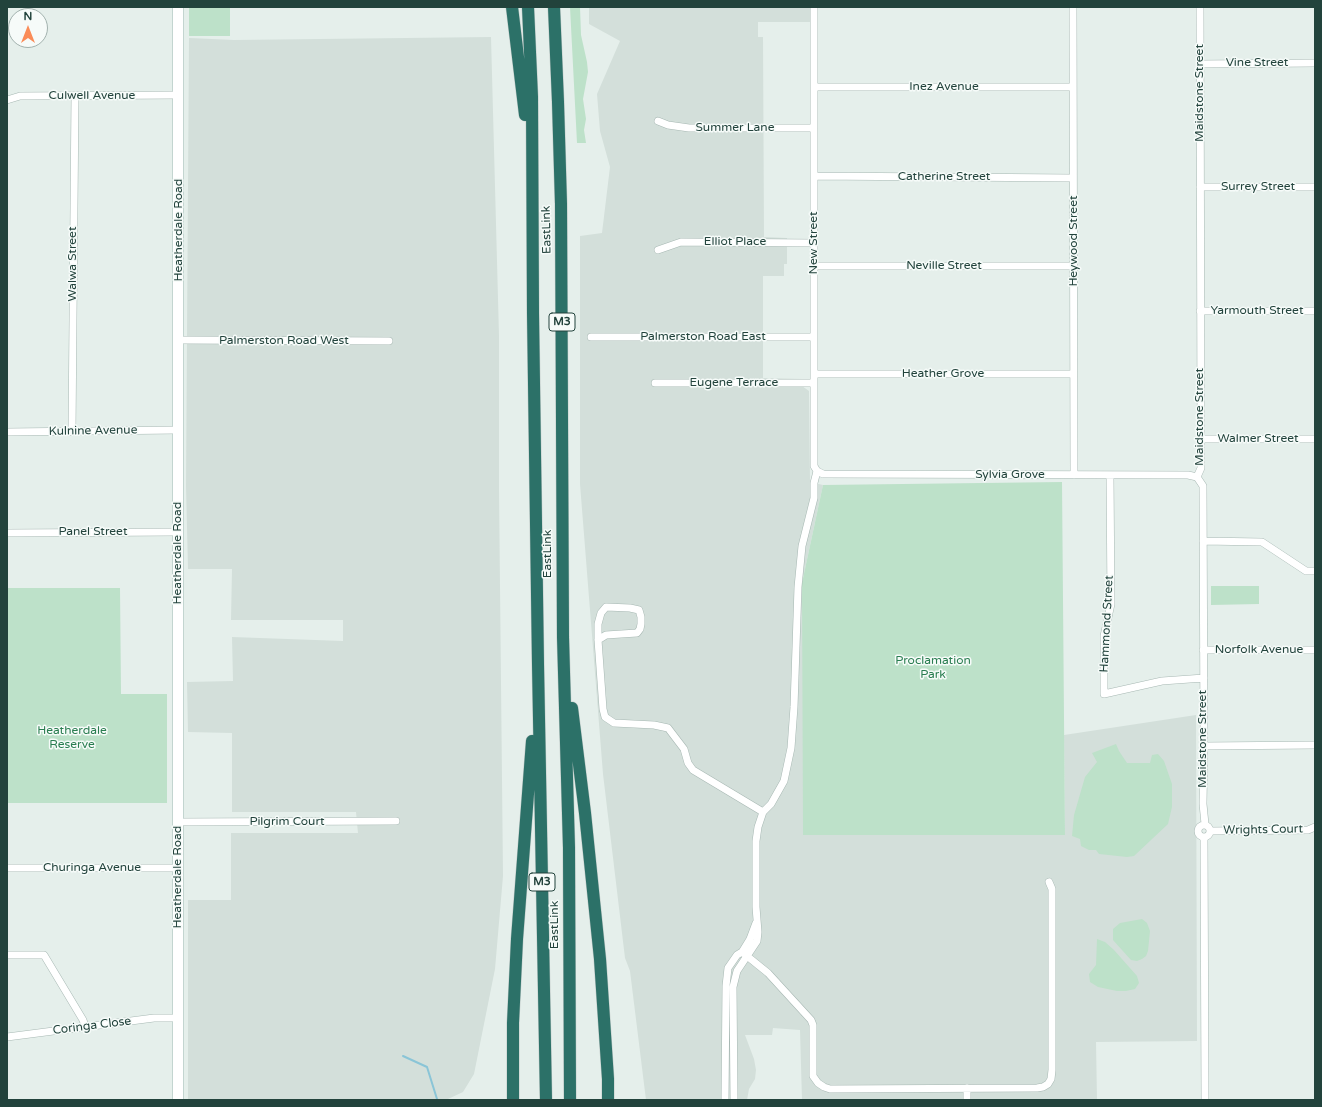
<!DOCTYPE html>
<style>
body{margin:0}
#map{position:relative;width:1322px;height:1107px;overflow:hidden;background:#e5efeb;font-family:"Varela Round",sans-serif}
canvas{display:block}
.frame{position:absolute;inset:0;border:8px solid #22433c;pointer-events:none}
.north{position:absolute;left:8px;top:8px;width:40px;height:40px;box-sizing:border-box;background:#f6fbf9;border:1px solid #a1b1ad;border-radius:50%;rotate:0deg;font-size:11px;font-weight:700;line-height:16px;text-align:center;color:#22433c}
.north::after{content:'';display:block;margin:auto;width:14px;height:18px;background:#fa8c58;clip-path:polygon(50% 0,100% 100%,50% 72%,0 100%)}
</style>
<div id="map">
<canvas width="1322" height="1107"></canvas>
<div class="frame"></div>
<div class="north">N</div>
</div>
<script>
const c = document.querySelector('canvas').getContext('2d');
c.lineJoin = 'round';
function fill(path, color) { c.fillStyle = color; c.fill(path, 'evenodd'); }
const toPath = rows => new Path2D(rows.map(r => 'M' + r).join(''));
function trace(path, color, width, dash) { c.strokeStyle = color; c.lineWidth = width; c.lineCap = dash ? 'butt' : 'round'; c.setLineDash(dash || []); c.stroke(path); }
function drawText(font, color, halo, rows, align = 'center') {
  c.font = font + ' "Varela Round",sans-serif'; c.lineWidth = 3; c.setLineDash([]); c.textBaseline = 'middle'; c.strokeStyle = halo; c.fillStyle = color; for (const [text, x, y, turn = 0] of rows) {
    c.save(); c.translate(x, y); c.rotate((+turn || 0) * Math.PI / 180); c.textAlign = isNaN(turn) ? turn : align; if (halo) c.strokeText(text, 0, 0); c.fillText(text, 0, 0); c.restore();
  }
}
fill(toPath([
 [589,7,810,7,810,22,758,22,758,37,763,37,764,237,787,238,787,264,784,264,784,276,763,276,763,378,802,379,802,386,809,391,809,395,810,482,823,485,802,583,1065,835,1064,735,1196,715,1197,1041,1096,1042,1097,1100,802,1100,800,1030,773,1028,772,1035,745,1035,754,1059,756,1070,755,1079,749,1089,747,1100,646,1100,630,971,625,958,603,774,580,484,580,236,602,233,610,167,600,131,597,94,620,41,589,24],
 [491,37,499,336,499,490,503,876,495,969,474,1074,463,1092,448,1099,443,1100,188,1100,188,900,231,900,231,833,358,833,356,812,232,812,232,733,188,732,187,682,233,681,232,637,343,641,343,620,231,620,232,569,188,569,186,486,189,38,234,40]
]), '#d3dfda');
fill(toPath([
 [189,7,230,7,230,36,189,36],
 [570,7,580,7,581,35,587,62,588,72,583,99,586,119,584,130,586,143,577,143],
 [1062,482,1065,835,803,835,802,583,823,485],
 [1211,586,1259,586,1259,604,1211,605],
 [7,588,120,588,121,694,167,694,167,803,7,803],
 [1116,744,1119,751,1127,763,1150,763,1152,755,1158,754,1164,761,1172,784,1172,807,1168,824,1134,856,1127,857,1099,854,1096,850,1089,850,1081,846,1080,839,1072,836,1074,815,1085,777,1097,762,1092,753],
 [1142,919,1147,923,1150,931,1148,951,1146,956,1142,959,1137,961,1131,960,1113,940,1113,929,1120,923],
 [1097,939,1105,942,1114,950,1137,976,1139,983,1135,989,1126,991,1117,991,1098,987,1090,982,1089,974,1096,965]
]), '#bde1c9');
trace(toPath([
 [403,1056,427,1067,437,1099]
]), '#8ac5d7', 2);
const street = toPath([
 [814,7,814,466,817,471,823,474,1188,475,1197,477],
 [1073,7,1074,475],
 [1200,7,1201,439,1201,468,1197,477,1203,486,1204,746,1203,804,1205,824],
 [1200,64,1315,63],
 [814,87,1073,87],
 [7,100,20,96,178,95],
 [658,121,668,125,689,128,814,128],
 [814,176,1073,178],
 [1200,187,1315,187],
 [658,250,681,242,814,243],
 [814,266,1074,266],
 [1200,311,1315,311],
 [591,337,814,337],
 [178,340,389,341],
 [814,374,1073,374],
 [655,383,814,383],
 [7,432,178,430],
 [72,432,75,96],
 [1201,439,1315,439],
 [1110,475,1111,604,1104,636,1104,694,1162,681,1204,678],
 [7,533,178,532],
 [1203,541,1262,542,1306,571,1315,571],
 [598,640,606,635,637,633,640,629,641,624,641,617,639,610,630,608,606,607,601,613,598,624,598,640,603,709,605,717,614,723,654,725,668,728,684,749,688,763,693,770,763,812],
 [1203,650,1315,650],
 [1204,746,1315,745],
 [178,822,396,821],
 '1198 831a6 6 0 1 1 12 0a6 6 0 1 1-12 0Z',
 [1210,831,1308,830,1315,827],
 [1204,837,1205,1100],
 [7,868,178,868],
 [742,952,768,973,811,1020,813,1025,813,1076,818,1083,824,1087,830,1089,1037,1088,1043,1087,1048,1084,1051,1079,1052,1070,1052,889,1049,882],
 [7,955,44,955,83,1020,85,1026],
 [7,1037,154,1018,178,1018],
 [725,1100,726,986,728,968,737,955,742,952,750,939,756,923],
 [734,1100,733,987,737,971,757,941,758,932,756,907,756,841,758,827,763,812,771,804,784,781,791,748,794,707,798,587,802,546,814,498,814,483,817,471],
 [967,1100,967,1088]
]);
const secondary = toPath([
 [178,7,178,1100]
]);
const highway = toPath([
 [512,7,525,115],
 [528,7,532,97,533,313,538,664,546,1100],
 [554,7,558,102,561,204,563,637,569,848,570,1100],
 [572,708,585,813,600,959,608,1079,608,1100],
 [513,1100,513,1023,517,939,532,741]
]);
trace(street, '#a7b8b3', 8);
trace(secondary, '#a2bcb5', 11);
trace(highway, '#c1cac8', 13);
trace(street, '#fff', 7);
trace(secondary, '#fff', 10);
trace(highway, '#2c7168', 12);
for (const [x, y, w] of [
 [562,322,26],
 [542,882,26]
]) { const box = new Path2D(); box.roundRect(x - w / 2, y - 9, w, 18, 3); c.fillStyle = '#f6fbf9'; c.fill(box); trace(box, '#22433c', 1); }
drawText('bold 11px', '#22433c', null, [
 ["M3",562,322],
 ["M3",542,882]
]);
drawText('12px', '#22433c', '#f6fbf9', [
 ["Vine Street",1257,63],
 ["Inez Avenue",944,87],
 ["Maidstone Street",1200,93,-90],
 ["Culwell Avenue",92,96],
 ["Summer Lane",735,128],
 ["Catherine Street",944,177],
 ["Surrey Street",1258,187],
 ["Heatherdale Road",179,230,-90],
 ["EastLink",547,230,-91],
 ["Heywood Street",1074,241,-90],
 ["Elliot Place",735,242],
 ["New Street",814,243,-90],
 ["Walwa Street",73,264,-90],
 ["Neville Street",944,266],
 ["Yarmouth Street",1257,311],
 ["Palmerston Road East",703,337],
 ["Palmerston Road West",284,341],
 ["Heather Grove",943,374],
 ["Eugene Terrace",734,383],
 ["Maidstone Street",1200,417,-90],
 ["Kulnine Avenue",93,431,-1],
 ["Walmer Street",1258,439],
 ["Sylvia Grove",1010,475],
 ["Panel Street",93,532],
 ["Heatherdale Road",178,553,-90],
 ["EastLink",548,554,-90],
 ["Hammond Street",1107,624,-87],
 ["Norfolk Avenue",1259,650],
 ["Maidstone Street",1203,739,-90],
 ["Pilgrim Court",287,822],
 ["Wrights Court",1263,830,-1],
 ["Churinga Avenue",92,868],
 ["Heatherdale Road",178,877,-90],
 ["EastLink",555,925,-90],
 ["Coringa Close",92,1026,-7]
]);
drawText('12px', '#297d50', '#f6fbf9', [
 ["Proclamation",933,661],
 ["Park",933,675],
 ["Heatherdale",72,731],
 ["Reserve",72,745]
]);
</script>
